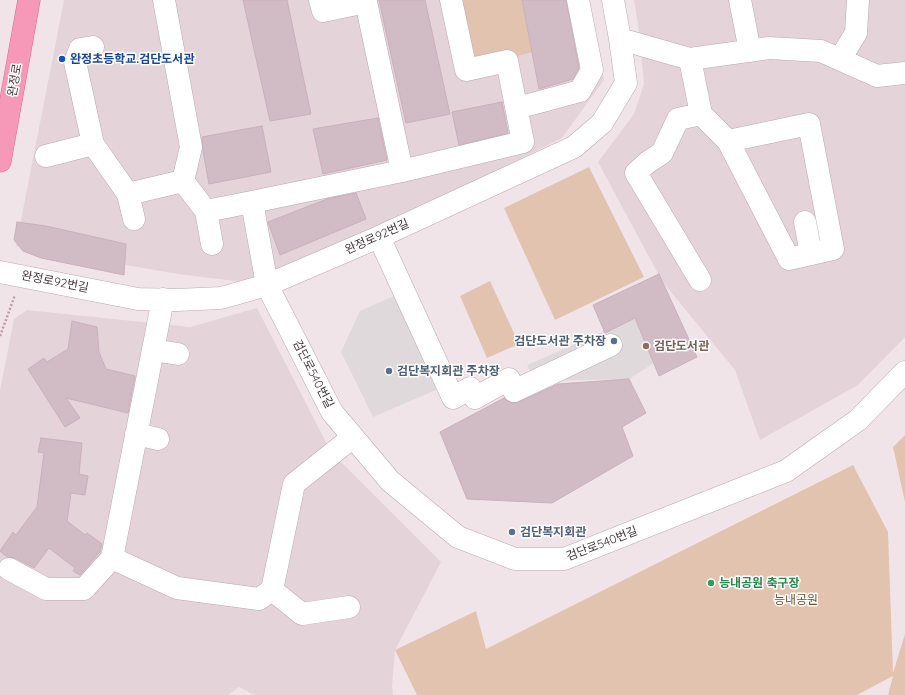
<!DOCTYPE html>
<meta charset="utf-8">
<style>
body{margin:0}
canvas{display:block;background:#f1e4e9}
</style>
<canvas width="905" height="695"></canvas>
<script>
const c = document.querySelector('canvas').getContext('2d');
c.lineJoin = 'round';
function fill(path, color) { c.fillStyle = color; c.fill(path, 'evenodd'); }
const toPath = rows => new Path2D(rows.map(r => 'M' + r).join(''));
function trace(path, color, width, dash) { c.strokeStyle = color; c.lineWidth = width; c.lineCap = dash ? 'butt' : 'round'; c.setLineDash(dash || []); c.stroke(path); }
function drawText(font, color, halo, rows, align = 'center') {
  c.font = font + ' Quicksand,"Noto Sans KR",sans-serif'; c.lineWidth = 3; c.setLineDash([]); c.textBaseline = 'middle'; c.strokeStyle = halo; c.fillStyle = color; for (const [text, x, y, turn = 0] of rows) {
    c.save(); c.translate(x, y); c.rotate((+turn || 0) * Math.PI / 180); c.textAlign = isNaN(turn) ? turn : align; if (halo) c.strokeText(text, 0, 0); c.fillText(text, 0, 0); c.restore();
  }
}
fill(toPath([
 [64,0,589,0,604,80,562,138,267,285,178,274,16,246],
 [634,0,905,0,905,337,858,385,760,440,735,370,662,281,598,162,634,114,644,84,638,24],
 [257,308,331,452,441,562,395,650,392,686,393,695,255,695,239,687,228,695,0,695,0,391,14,319,27,310,190,327]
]), '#e4d3d9');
fill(toPath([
 [451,0,522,0,532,52,466,70],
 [589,167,644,277,555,320,504,208],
 [490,281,519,344,487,358,460,296],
 [905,435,905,502,893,447],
 [853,465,888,532,893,673,905,634,905,695,888,695,893,676,857,695,417,695,395,650,476,611,486,649]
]), '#e2c3b0');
fill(toPath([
 [396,295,436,390,373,417,341,352,360,311],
 [635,318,654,363,629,379,535,381,527,365]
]), '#dfd9dc');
const building = toPath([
 [243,0,287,0,311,114,270,121,243,0],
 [379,0,425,0,450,114,406,123,379,0],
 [522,0,566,0,579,68,573,79,539,89,522,0],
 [502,102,508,133,459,145,452,112,502,102],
 [378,118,387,160,323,174,313,129,378,118],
 [262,126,271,172,209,184,203,151,202,137,262,126],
 [356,193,366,219,280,255,268,222,327,199,356,193],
 [17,222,46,226,126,244,124,275,41,258,23,251,14,240,17,222],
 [659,274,697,357,659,376,635,318,605,333,593,305,659,274],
 [72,321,97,327,99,352,106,369,135,376,128,413,66,398,80,418,65,427,28,369,44,358,47,362,68,349,72,321],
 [629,379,646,413,622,427,633,456,552,503,467,499,440,432,504,398,507,401,513,403,519,402,558,384,629,379],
 [41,438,82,443,79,474,88,476,85,495,71,493,67,521,85,535,87,533,102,544,100,552,80,575,73,571,75,568,49,548,34,568,15,558,7,557,0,551,13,532,16,535,37,507,44,453,38,452,41,438]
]);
fill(building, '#d1bbc5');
trace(building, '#cbafbc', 1);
const minor = toPath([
 [164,0,191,147,183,181],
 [320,0,323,11,366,2,402,171,252,202,267,285,332,412,390,481,458,537,515,559,564,559,786,471,858,420,905,372],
 [740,0,750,51],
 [620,39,690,59,769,48,821,51,877,76,905,73],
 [93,47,80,49,75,62,93,144,128,194,183,181,206,211],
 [690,59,701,114,678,119,662,153,648,162,636,173,700,280],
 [840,59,856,33,858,0],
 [517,108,580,91,592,70,578,0],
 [701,114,728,141,809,124,833,249,789,259,728,141],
 [46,156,93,144],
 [402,171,523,142,507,61,466,70,451,0],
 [128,194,134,219],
 [805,222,811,254],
 [379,237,453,398,470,388,475,398,509,379,514,391,611,345],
 [212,244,206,211,252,202],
 [0,272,138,299,177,300,221,298,267,285,379,237,574,147,602,123,626,83,620,39,613,0],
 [153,350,178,354],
 [136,434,158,439],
 [112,558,177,588,259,599,272,590,294,484,353,437],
 [9,569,46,589,84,589,112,558,163,299],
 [272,590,302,614,349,607]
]);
const major = toPath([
 [0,161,29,0]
]);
trace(minor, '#bba8b0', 23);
trace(major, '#da6992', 23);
trace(toPath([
 [0,336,15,295]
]), '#bc9aa8', 2.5, [2, 2]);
trace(minor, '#fff', 22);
trace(major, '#f698b8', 22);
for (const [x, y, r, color] of [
 [62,59,4,"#1a4fb4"],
 [614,341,4,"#5c6f8a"],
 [646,346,4,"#8d6e63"],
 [389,371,4,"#5c6f8a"],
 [512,532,4,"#5c6f8a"],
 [711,583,4,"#2e9e5b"]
]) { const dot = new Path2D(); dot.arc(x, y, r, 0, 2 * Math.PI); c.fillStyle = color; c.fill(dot); trace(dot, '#fff', 1.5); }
drawText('bold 12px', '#164399', '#fff', [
 ["완정초등학교.검단도서관",70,59]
], 'left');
drawText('12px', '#42353b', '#fff', [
 ["완정로",15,80,-80],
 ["완정로92번길",377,237,-24],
 ["완정로92번길",55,282,11],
 ["검단로540번길",313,374,63],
 ["검단로540번길",602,544,-21]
]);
drawText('bold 12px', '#4e5e75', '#fff', [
 ["검단도서관 주차장",606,341,"right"],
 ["검단복지회관 주차장",397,371],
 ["검단복지회관",520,532]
], 'left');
drawText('bold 12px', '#785e54', '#fff', [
 ["검단도서관",654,346]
], 'left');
drawText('bold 12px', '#27864d', '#fff', [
 ["능내공원 축구장",719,583]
], 'left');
drawText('12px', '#6f522d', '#fff', [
 ["능내공원",796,600]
]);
</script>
